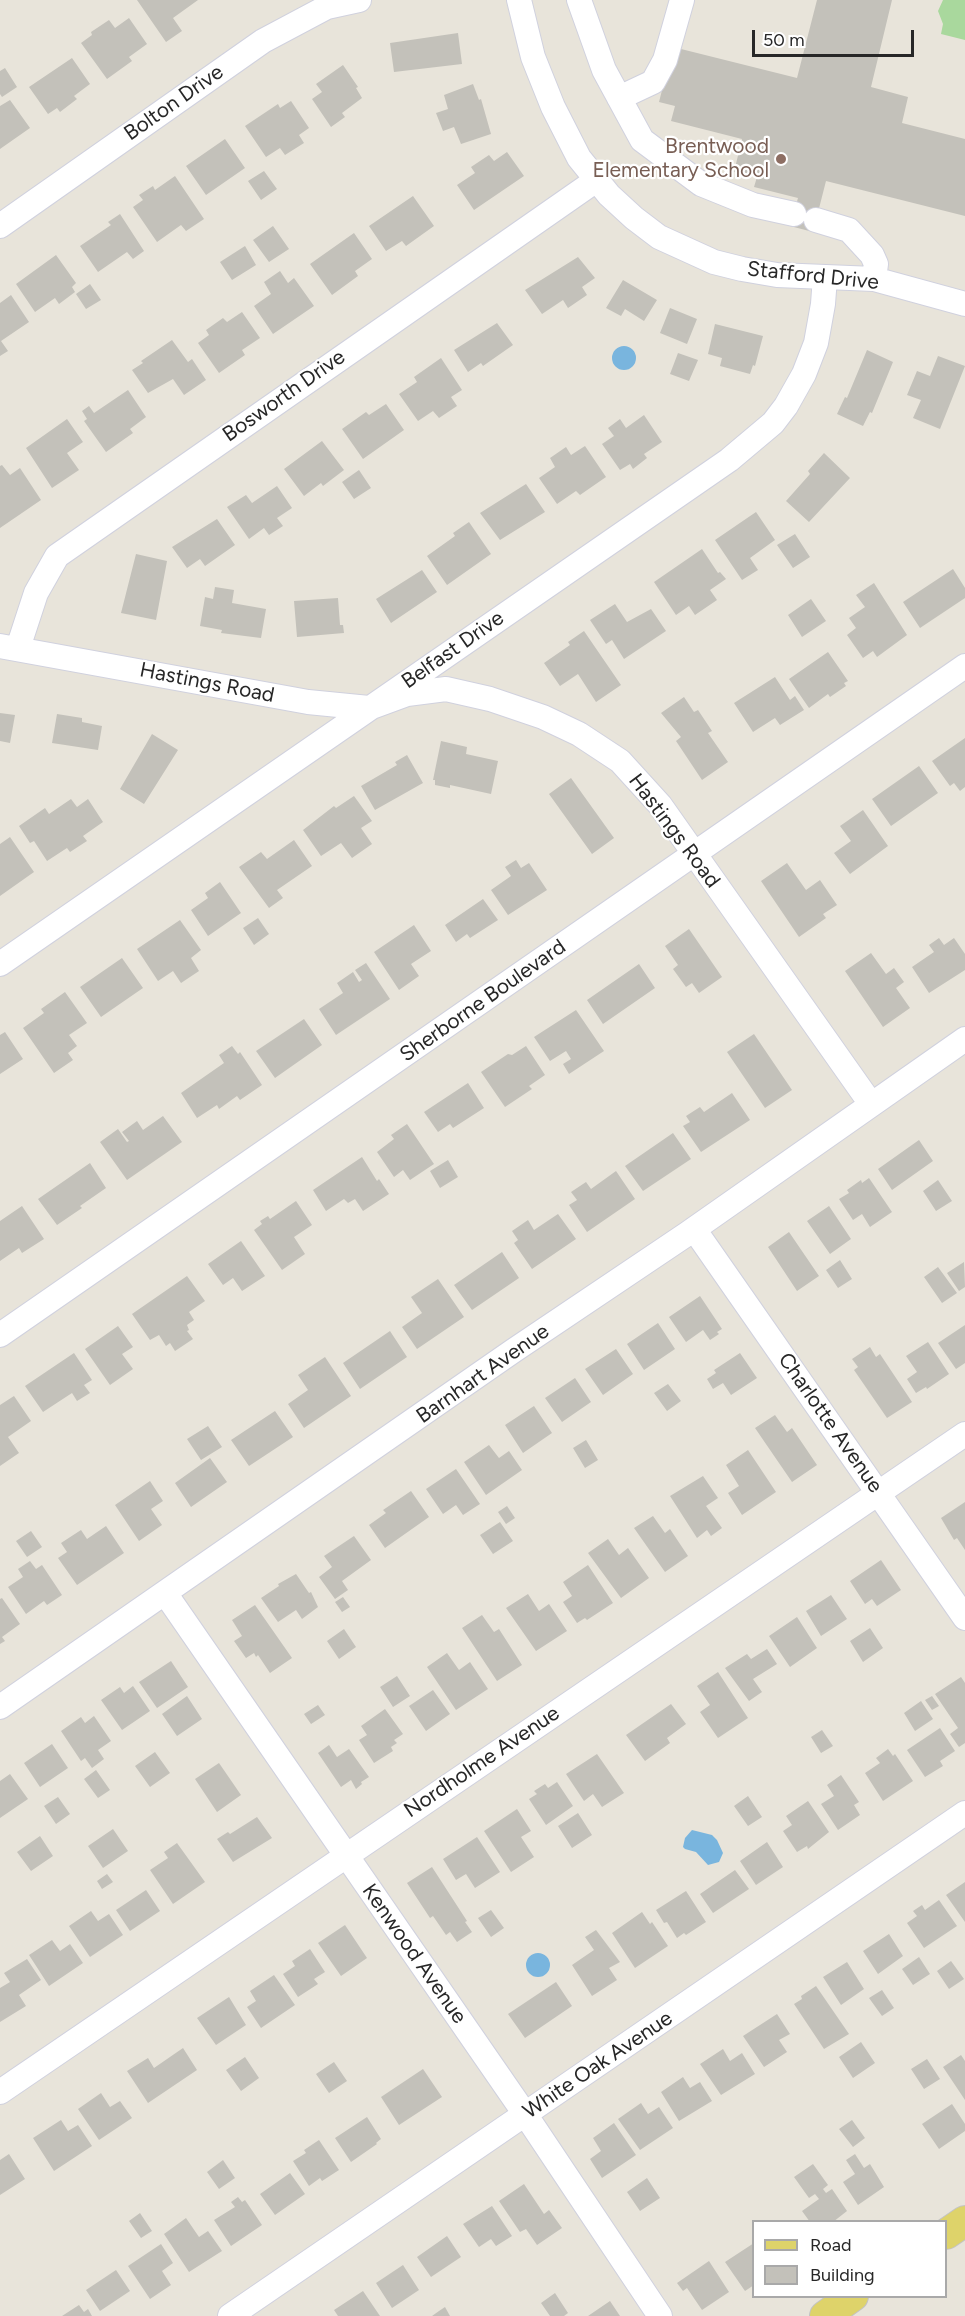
<!DOCTYPE html>
<style>
body{margin:0}
#map{position:relative;width:965px;height:2316px;overflow:hidden;background:#e8e4da;font-family:Figtree,sans-serif}
canvas{display:block}
.legend{position:absolute;left:752px;top:2220px;width:195px;height:78px;box-sizing:border-box;background:#fff;border:2px solid #a9a9a9;margin:0;padding:8px 10px;list-style:none;font-size:18px;color:#272727}
.legend li{display:flex;align-items:center;gap:12px;height:30px}
.legend b{width:30px;border:2px solid #a9a9a9}
.scale{position:absolute;left:752px;top:30px;width:162px;height:27px;box-sizing:border-box;border:3px solid #272727;border-top:0;padding-left:8px;font-size:18px;line-height:21px;white-space:nowrap;color:#272727;-webkit-text-stroke:4px #fff;paint-order:stroke}
</style>
<div id="map">
<canvas width="965" height="2316"></canvas>
<ul class="legend">
<li><b style="height:8px;background:#ded36a"></b>Road</li>
<li><b style="height:16px;background:#c3c1ba"></b>Building</li>
</ul>
<div class="scale">50 m</div>
</div>
<script>
const c = document.querySelector('canvas').getContext('2d');
c.lineJoin = 'round';
function fill(path, color) { c.fillStyle = color; c.fill(path, 'evenodd'); }
const toPath = rows => new Path2D(rows.map(r => 'M' + r).join(''));
function trace(path, color, width, dash) { c.strokeStyle = color; c.lineWidth = width; c.lineCap = dash ? 'butt' : 'round'; c.setLineDash(dash || []); c.stroke(path); }
function drawText(font, color, halo, rows, align = 'center') {
  c.font = font + ' Figtree,sans-serif'; c.lineWidth = 4.5; c.setLineDash([]); c.textBaseline = 'middle'; c.strokeStyle = halo; c.fillStyle = color; for (const [text, x, y, turn = 0] of rows) {
    c.save(); c.translate(x, y); c.rotate((+turn || 0) * Math.PI / 180); c.textAlign = isNaN(turn) ? turn : align; if (halo) c.strokeText(text, 0, 0); c.fillText(text, 0, 0); c.restore();
  }
}
fill(toPath([
 [943,0,965,0,965,40,941,34,943,24,938,11]
]), '#a9d89d');
fill(toPath([
 '612 358a12 12 0 1 1 24 0a12 12 0 1 1-24 0Z',
 [692,1830,712,1835,717,1840,723,1853,719,1862,708,1865,696,1852,685,1849,683,1847,685,1838],
 '526 1965a12 12 0 1 1 24 0a12 12 0 1 1-24 0Z'
]), '#79b5de');
fill(toPath([
 [137,0,198,0,173,18,182,31,166,42],
 [817,0,892,0,871,87,908,97,902,123,965,139,965,216,826,181,813,232,790,226,798,198,754,187,757,177,734,172,742,139,671,121,675,106,659,102,673,47,797,78],
 [129,18,147,44,129,57,132,61,107,79,81,43,92,35,91,32,109,20,115,28],
 [458,33,462,64,394,72,390,43],
 [72,58,90,84,74,96,77,99,60,112,57,108,48,114,29,87],
 [343,65,358,87,356,88,362,98,342,113,345,117,331,127,312,99,322,92,316,84],
 [5,68,17,87,2,97,0,94,0,71],
 [473,84,479,100,481,99,491,134,461,144,454,127,443,131,436,113,448,109,444,95],
 [10,100,30,128,0,149,0,106],
 [291,101,309,128,299,135,304,143,285,155,280,148,266,157,245,126,278,104,280,108],
 [225,139,245,168,206,195,186,166],
 [507,152,524,176,474,210,457,185,475,173,471,167,489,155,494,161],
 [264,171,277,189,261,200,248,181],
 [175,176,204,219,186,231,181,225,157,242,133,207,143,200,139,195,153,186,155,190],
 [413,196,434,226,406,246,402,241,386,251,369,226],
 [120,214,144,251,133,259,127,252,98,272,80,246,111,225,108,222],
 [273,226,289,249,269,262,253,240],
 [354,233,372,259,355,271,358,276,332,295,310,264],
 [245,246,256,265,232,280,220,262],
 [56,255,76,283,72,287,75,292,59,304,55,298,35,312,16,284],
 [578,257,595,278,582,287,587,295,568,308,563,300,542,314,525,290],
 [280,271,288,283,294,278,314,306,273,334,254,306,271,294,264,282],
 [623,280,657,300,644,321,625,309,621,316,606,308],
 [90,284,101,300,86,309,76,294],
 [11,295,29,322,1,341,8,351,0,356,0,303],
 [670,308,697,319,687,344,660,333],
 [242,312,260,338,242,350,245,355,219,373,198,343,209,335,206,330,223,318,227,322],
 [497,323,513,345,483,366,481,363,468,372,454,350],
 [715,324,763,336,755,366,753,365,750,374,720,366,722,358,708,354],
 [172,340,188,362,192,359,206,380,184,395,173,379,148,393,132,370,143,363,141,361],
 [867,350,893,362,872,413,870,412,863,426,837,414,845,397,847,398],
 [678,353,698,360,689,381,670,374],
 [938,356,965,366,940,429,913,418,921,400,907,395,917,371,930,376],
 [441,358,462,390,451,397,457,406,439,418,433,411,418,421,399,394,417,382,414,377],
 [128,390,146,417,130,429,133,433,106,452,84,421,87,419,82,411,89,406,94,413],
 [386,404,404,430,363,459,342,429,366,412,369,415],
 [644,415,662,442,644,454,647,458,633,469,630,464,620,470,602,444,614,436,608,428,620,419,626,428],
 [67,419,83,442,67,453,79,470,52,488,26,448],
 [322,441,344,470,323,486,321,483,304,496,284,469],
 [585,446,606,477,580,495,576,491,557,504,539,478,555,467,550,458,566,447,571,455],
 [824,453,850,478,809,522,786,501,810,474,808,471],
 [2,465,10,475,20,468,41,500,0,528,0,466],
 [359,470,371,488,354,499,342,482],
 [526,484,545,512,500,540,480,513],
 [277,486,292,508,277,518,283,526,269,535,264,528,249,539,227,507,246,495,252,503],
 [756,512,775,540,750,558,758,570,742,580,715,540],
 [217,519,235,545,205,566,200,559,187,568,172,547],
 [469,522,491,554,447,585,427,556,455,536,453,533],
 [795,534,810,557,793,568,777,545],
 [702,549,718,573,720,572,726,579,710,590,717,600,695,615,689,606,676,615,654,582],
 [136,554,167,561,156,620,121,613],
 [953,569,965,588,965,598,920,628,903,602],
 [422,570,437,592,391,623,376,599],
 [874,583,907,635,877,657,873,651,863,658,847,635,856,628,849,618,865,607,856,595],
 [215,587,234,590,232,603,266,609,261,638,221,633,222,630,200,626,205,597,213,599],
 [338,598,340,625,343,625,344,633,297,637,294,601],
 [811,599,826,621,802,637,788,615],
 [615,604,627,622,651,609,666,631,624,659,612,640,606,644,590,620],
 [584,631,621,685,596,702,578,674,560,686,544,663,570,645,568,642],
 [828,652,848,681,844,683,846,686,830,697,828,694,809,708,789,679],
 [775,677,790,700,795,696,804,710,780,725,775,718,753,732,734,703],
 [684,697,694,712,698,710,712,731,708,733,728,762,702,780,676,741,681,737,661,713],
 [0,713,15,715,10,743,0,741],
 [57,714,82,718,82,722,102,726,98,750,52,743],
 [152,734,178,750,144,804,120,789],
 [965,738,965,787,960,791,954,783,950,786,932,761],
 [441,741,467,747,466,754,498,761,491,794,450,785,450,788,435,785,435,780,433,780],
 [407,755,423,783,375,810,361,786,397,765,395,762],
 [919,766,938,793,891,826,872,799],
 [571,778,614,838,592,854,549,794],
 [354,796,372,821,361,828,372,844,352,858,341,843,321,856,303,830,334,806,336,808],
 [71,799,77,807,88,799,103,822,83,836,87,841,70,852,67,848,47,861,34,841,30,843,19,826,45,808,49,814],
 [863,810,888,846,850,874,834,853,851,841,840,826],
 [10,837,34,872,0,896,0,844],
 [294,840,312,866,277,890,283,898,269,908,239,867,261,852,267,859],
 [516,860,521,868,529,863,547,890,508,915,491,890,511,876,505,867],
 [787,863,806,890,820,880,837,905,823,914,826,918,799,937,761,881],
 [220,882,241,913,208,936,191,910,208,898,205,893],
 [483,899,498,920,470,938,467,934,456,942,445,925],
 [258,918,269,934,254,945,243,928],
 [180,920,201,950,191,958,199,971,181,983,173,971,158,981,137,949],
 [414,925,431,951,411,964,419,976,399,990,374,952],
 [689,929,722,977,699,993,692,983,686,987,673,969,678,965,665,946],
 [939,938,944,945,954,938,965,954,965,970,929,993,912,967,934,952,929,945],
 [871,953,886,974,894,968,904,982,896,988,910,1008,883,1027,845,971],
 [122,958,143,988,101,1017,80,987],
 [366,963,390,999,336,1035,319,1009,343,993,337,983,353,972,359,982,362,980,355,970],
 [639,964,655,988,603,1024,587,1000],
 [65,992,87,1023,69,1035,77,1046,68,1053,73,1060,54,1073,23,1028,44,1013,41,1009],
 [576,1010,604,1051,569,1074,563,1064,571,1059,566,1051,550,1061,534,1037],
 [304,1019,322,1045,275,1078,256,1051],
 [5,1032,23,1059,0,1074,0,1035],
 [754,1034,792,1090,765,1108,727,1052],
 [232,1046,238,1054,240,1052,262,1085,240,1100,237,1096,219,1109,217,1105,197,1118,181,1093,224,1063,219,1055],
 [526,1046,545,1075,529,1086,532,1089,505,1107,481,1072,508,1054,512,1055],
 [468,1083,484,1108,453,1128,450,1124,438,1132,424,1112],
 [732,1093,750,1120,701,1152,683,1126,690,1122,686,1116,700,1107,704,1112],
 [163,1116,182,1142,127,1180,100,1142,118,1129,127,1142,129,1141,122,1132,137,1121,143,1130],
 [407,1124,434,1164,410,1180,403,1170,394,1177,377,1152,394,1139,391,1135],
 [673,1133,691,1159,643,1191,625,1166],
 [919,1140,933,1161,892,1190,878,1169],
 [362,1157,377,1181,379,1179,389,1194,363,1211,355,1199,348,1203,344,1199,326,1211,313,1190],
 [448,1160,458,1177,440,1188,430,1171],
 [90,1163,106,1188,80,1206,82,1208,57,1225,38,1199],
 [616,1171,635,1199,587,1232,569,1205,577,1200,571,1192,586,1182,591,1189],
 [869,1178,892,1212,870,1227,862,1214,853,1220,839,1199,849,1193,847,1190,861,1180,862,1183],
 [938,1180,952,1201,936,1211,923,1191],
 [296,1201,312,1225,294,1237,305,1254,282,1270,254,1230,262,1224,260,1221,268,1216,270,1219],
 [22,1206,44,1239,22,1253,19,1248,0,1261,0,1221],
 [829,1206,851,1239,830,1254,807,1221],
 [558,1214,576,1239,532,1269,514,1243,518,1240,512,1231,528,1220,534,1230],
 [789,1232,819,1276,797,1291,768,1247],
 [241,1241,265,1276,242,1291,233,1278,223,1285,208,1264],
 [502,1252,519,1278,472,1310,454,1285],
 [840,1260,852,1279,838,1288,826,1270],
 [964,1262,965,1287,959,1291,947,1273],
 [938,1267,957,1293,942,1303,924,1277],
 [187,1276,205,1301,189,1312,194,1320,187,1325,189,1330,187,1331,193,1339,175,1351,170,1343,166,1346,159,1335,150,1340,132,1314],
 [438,1279,464,1317,417,1349,402,1327,422,1313,411,1297],
 [700,1296,722,1329,717,1332,719,1334,710,1340,703,1330,686,1342,669,1317],
 [658,1323,675,1349,644,1370,627,1344],
 [965,1325,965,1363,956,1369,938,1343],
 [118,1326,133,1347,122,1354,133,1369,110,1385,85,1349],
 [390,1331,407,1357,360,1389,343,1363],
 [928,1342,949,1374,927,1389,926,1387,916,1393,907,1379,917,1372,906,1356],
 [870,1347,876,1357,880,1354,912,1402,887,1418,854,1370,858,1367,852,1359],
 [616,1349,633,1374,603,1395,585,1369],
 [74,1353,92,1380,84,1385,90,1393,77,1401,72,1393,43,1412,25,1386],
 [740,1353,757,1378,731,1395,723,1383,713,1389,707,1379,716,1373,714,1370],
 [325,1357,351,1396,304,1428,288,1404,308,1390,298,1375],
 [575,1378,591,1402,562,1422,545,1398],
 [668,1384,681,1401,667,1411,654,1393],
 [14,1396,31,1421,8,1437,19,1453,0,1466,0,1405],
 [534,1406,552,1433,523,1453,505,1425],
 [275,1411,293,1437,249,1466,231,1440],
 [775,1415,787,1432,792,1428,817,1465,792,1482,755,1428],
 [208,1426,222,1447,201,1460,187,1439],
 [586,1440,598,1460,585,1468,573,1448],
 [489,1445,499,1458,509,1451,522,1470,486,1495,464,1462],
 [748,1450,776,1492,742,1515,728,1493,739,1486,726,1465],
 [210,1458,227,1482,191,1507,175,1483],
 [456,1469,480,1504,463,1515,456,1505,443,1514,426,1489],
 [703,1476,718,1498,706,1506,722,1528,711,1536,707,1530,697,1538,670,1496],
 [150,1481,163,1501,151,1509,162,1525,139,1541,115,1505],
 [411,1491,429,1517,385,1548,369,1525,386,1513,383,1510],
 [965,1502,965,1550,957,1538,954,1540,941,1518],
 [507,1506,515,1518,506,1524,498,1512],
 [653,1516,665,1533,670,1529,688,1556,665,1572,634,1528],
 [500,1522,513,1541,493,1554,480,1535],
 [106,1526,124,1553,77,1585,58,1558,67,1552,61,1543,81,1530,87,1539],
 [31,1531,42,1547,27,1557,16,1541],
 [354,1536,371,1560,342,1581,348,1590,335,1599,319,1577,332,1567,324,1556],
 [608,1539,619,1555,628,1548,649,1578,621,1598,588,1553],
 [881,1560,901,1590,877,1606,872,1599,865,1604,850,1581],
 [30,1561,36,1569,42,1565,62,1595,47,1605,44,1601,26,1614,8,1587,23,1577,18,1569],
 [588,1565,613,1603,587,1620,585,1618,577,1623,563,1602,572,1596,563,1582],
 [296,1574,309,1593,311,1592,318,1607,302,1619,296,1610,278,1622,261,1598,279,1586,278,1584],
 [528,1594,539,1611,549,1604,567,1631,536,1651,506,1608],
 [831,1595,847,1619,821,1636,806,1611],
 [343,1597,350,1607,342,1612,335,1602],
 [2,1598,20,1624,2,1637,5,1641,0,1644,0,1599],
 [255,1605,292,1658,270,1673,258,1655,256,1657,254,1653,246,1658,234,1641,242,1636,232,1620],
 [482,1615,494,1632,499,1629,522,1665,497,1681,462,1628],
 [797,1617,817,1648,790,1667,769,1636],
 [870,1628,883,1648,863,1662,850,1641],
 [344,1629,356,1647,339,1659,327,1641],
 [767,1649,777,1664,753,1679,762,1692,749,1701,725,1668,747,1654,751,1659],
 [447,1653,459,1670,470,1662,488,1689,456,1710,427,1667],
 [171,1661,188,1687,157,1708,139,1682],
 [718,1672,748,1718,718,1738,700,1712,710,1705,697,1686],
 [397,1676,410,1696,393,1707,380,1687],
 [961,1677,965,1683,965,1743,959,1747,950,1734,958,1728,935,1694],
 [133,1686,150,1711,122,1730,101,1700,120,1687,124,1693],
 [433,1690,450,1714,426,1731,409,1706],
 [187,1696,202,1719,177,1736,162,1714],
 [932,1696,939,1706,932,1710,925,1700],
 [921,1701,933,1719,915,1731,904,1713],
 [671,1704,686,1724,667,1738,670,1743,645,1761,626,1735],
 [318,1705,325,1715,311,1724,304,1714],
 [385,1709,403,1734,394,1740,397,1743,391,1747,393,1751,374,1763,359,1740,367,1735,361,1726],
 [94,1716,111,1741,98,1750,104,1759,92,1768,85,1758,81,1761,61,1731,81,1717,85,1723],
 [940,1728,955,1751,940,1761,943,1766,925,1777,907,1750],
 [822,1730,833,1746,821,1753,811,1737],
 [52,1744,68,1768,40,1787,24,1763],
 [329,1745,337,1757,349,1749,369,1777,361,1782,362,1784,356,1789,351,1780,341,1787,318,1753],
 [888,1749,893,1756,895,1754,913,1781,883,1801,865,1773,880,1763,876,1758],
 [155,1752,170,1773,150,1787,135,1766],
 [597,1754,624,1793,602,1807,593,1794,584,1801,566,1774],
 [219,1763,241,1795,217,1812,195,1779],
 [96,1770,110,1790,98,1798,84,1779],
 [10,1774,28,1799,0,1818,0,1781],
 [841,1775,859,1802,854,1805,860,1815,838,1830,821,1804,834,1796,827,1785],
 [557,1782,573,1806,546,1825,529,1799,537,1794,534,1791,545,1784,548,1788],
 [748,1796,762,1817,748,1826,734,1806],
 [58,1797,70,1814,56,1824,44,1806],
 [808,1801,829,1832,808,1849,807,1846,797,1852,783,1831,792,1825,786,1816],
 [517,1809,531,1831,521,1837,534,1857,511,1872,484,1831],
 [578,1813,592,1835,572,1848,558,1826],
 [257,1817,272,1838,233,1862,217,1839,228,1832,230,1834],
 [113,1829,128,1851,103,1868,88,1846],
 [40,1836,53,1856,31,1871,17,1852],
 [477,1837,500,1872,475,1888,466,1874,456,1880,443,1859],
 [767,1842,783,1867,756,1885,740,1861],
 [177,1843,205,1882,173,1904,150,1870,168,1858,164,1852],
 [432,1867,467,1921,465,1922,472,1932,457,1942,450,1932,446,1935,433,1916,430,1918,407,1883],
 [735,1870,749,1889,713,1913,700,1894],
 [107,1874,113,1882,102,1889,97,1881],
 [965,1882,965,1922,946,1895],
 [146,1890,160,1911,130,1931,116,1910],
 [686,1891,706,1922,686,1935,684,1933,677,1938,667,1922,664,1923,656,1910],
 [939,1900,957,1926,924,1948,907,1923,917,1916,913,1911,922,1905,925,1910],
 [491,1910,504,1928,491,1937,478,1918],
 [91,1911,98,1921,109,1914,123,1935,90,1957,69,1926],
 [642,1912,650,1924,652,1922,668,1946,635,1968,612,1933],
 [345,1925,367,1958,341,1976,318,1943],
 [596,1930,620,1962,609,1968,617,1980,592,1996,572,1965,594,1950,585,1937],
 [889,1934,903,1956,878,1974,863,1951],
 [52,1940,60,1951,70,1944,83,1963,49,1986,29,1955],
 [310,1949,325,1972,314,1979,318,1984,298,1997,283,1974,295,1966,292,1961],
 [919,1957,930,1974,913,1985,902,1969],
 [27,1959,41,1980,19,1995,26,2006,0,2022,0,1988,10,1982,4,1973],
 [951,1961,964,1979,949,1989,937,1971],
 [847,1962,864,1989,841,2005,823,1977],
 [274,1975,295,2005,261,2028,247,2007,256,2001,250,1991],
 [556,1982,572,2006,525,2038,508,2014],
 [816,1986,849,2034,824,2049,794,2004,802,1999,801,1996],
 [882,1990,894,2008,882,2016,869,1998],
 [229,1997,246,2025,216,2045,197,2018],
 [777,2014,790,2034,779,2040,787,2052,764,2067,743,2036],
 [861,2042,875,2063,853,2078,839,2057],
 [183,2048,197,2070,148,2103,127,2071,148,2058,154,2068],
 [723,2049,730,2061,742,2053,755,2074,721,2095,700,2064],
 [961,2055,965,2061,965,2100,943,2067],
 [245,2057,259,2078,241,2091,226,2070],
 [927,2059,940,2079,924,2089,911,2069],
 [334,2062,347,2081,329,2093,316,2074],
 [423,2069,442,2097,399,2125,381,2097],
 [683,2077,690,2088,700,2082,712,2101,679,2121,661,2092],
 [101,2093,110,2107,120,2101,132,2118,99,2140,78,2109],
 [641,2103,648,2114,659,2107,673,2128,640,2150,618,2119],
 [952,2104,965,2124,965,2131,939,2149,922,2124],
 [367,2117,381,2139,376,2143,377,2144,351,2162,335,2138],
 [61,2120,68,2131,78,2125,92,2146,54,2171,33,2138],
 [852,2120,865,2138,853,2147,839,2129],
 [614,2123,636,2155,602,2178,590,2159,601,2151,593,2138],
 [319,2140,339,2170,322,2181,320,2178,309,2186,293,2161,306,2153,304,2150],
 [9,2154,25,2179,0,2195,0,2160],
 [855,2154,864,2168,870,2164,884,2187,858,2205,843,2182,855,2174,846,2160],
 [223,2160,235,2178,219,2189,207,2172],
 [813,2164,828,2185,823,2189,826,2193,832,2189,847,2211,833,2222,810,2222,802,2211,819,2199,815,2194,809,2198,794,2177],
 [290,2173,305,2194,275,2215,260,2194],
 [647,2178,660,2198,640,2211,627,2192],
 [524,2184,544,2214,549,2210,562,2228,537,2245,526,2229,520,2232,499,2201],
 [238,2197,242,2202,245,2200,262,2225,231,2246,214,2220,235,2207,231,2202],
 [492,2206,512,2236,496,2246,491,2239,479,2247,463,2224],
 [140,2213,152,2231,141,2238,129,2221],
 [186,2218,199,2237,208,2231,222,2251,189,2272,164,2234],
 [447,2236,461,2257,431,2277,417,2257],
 [754,2243,754,2285,745,2291,725,2262],
 [161,2244,173,2263,162,2271,171,2285,150,2299,128,2266],
 [709,2261,729,2292,702,2310,687,2288,683,2291,677,2283],
 [403,2265,419,2290,392,2308,376,2283],
 [116,2270,130,2291,100,2311,86,2290],
 [363,2291,380,2316,338,2316,334,2310],
 [555,2293,568,2313,564,2316,550,2316,541,2303],
 [610,2301,620,2316,588,2316],
 [79,2305,84,2312,88,2309,92,2316,62,2316],
 [445,2307,450,2316,432,2316,439,2311]
]), '#c3c1ba');
const minor = toPath([
 [519,0,533,57,553,107,579,158,609,195,634,218,659,237,714,262,742,269,777,275,874,279,965,304],
 [579,0,604,70,642,140,701,184,753,205,794,214],
 [619,98,653,82,665,60,682,0],
 [816,220,849,230,872,255,876,264,874,279],
 [0,226,263,41,327,7,359,0],
 [0,646,308,702,369,708,407,694,446,689,490,699,543,717,579,734,620,761,660,805,871,1104],
 [18,648,36,593,57,556,595,181],
 [0,964,729,460,773,423,786,406,804,374,816,343,823,304,825,277],
 [694,1229,965,1618],
 [0,1335,965,666],
 [165,1593,525,2114,660,2316],
 [0,1707,513,1351,687,1234,965,1039],
 [0,2092,965,1434],
 [230,2316,965,1813]
]);
const major = toPath([
 [946,2234,965,2221],
 [825,2316,853,2296]
]);
trace(minor, '#d0d1de', 26);
trace(major, '#c3c3c3', 32);
trace(minor, '#fff', 24);
trace(major, '#ded36a', 30);
for (const [x, y, r, color] of [
 [781,159,6,"#8d6e63"]
]) { const dot = new Path2D(); dot.arc(x, y, r, 0, 2 * Math.PI); c.fillStyle = color; c.fill(dot); trace(dot, '#fff', 2); }
drawText('21px', '#272727', '#fff', [
 ["Bolton Drive",174,103,-35],
 ["Stafford Drive",813,276,6],
 ["Bosworth Drive",284,396,-35],
 ["Belfast Drive",453,650,-35],
 ["Hastings Road",207,683,11],
 ["Hastings Road",674,831,53],
 ["Sherborne Boulevard",483,1001,-35],
 ["Barnhart Avenue",483,1374,-35],
 ["Charlotte Avenue",830,1423,55],
 ["Nordholme Avenue",482,1762,-34],
 ["Kenwood Avenue",414,1954,55],
 ["White Oak Avenue",598,2065,-34]
]);
drawText('21px', '#785e54', '#fff', [
 ["Brentwood",769,147],
 ["Elementary School",769,171]
], 'right');
</script>
